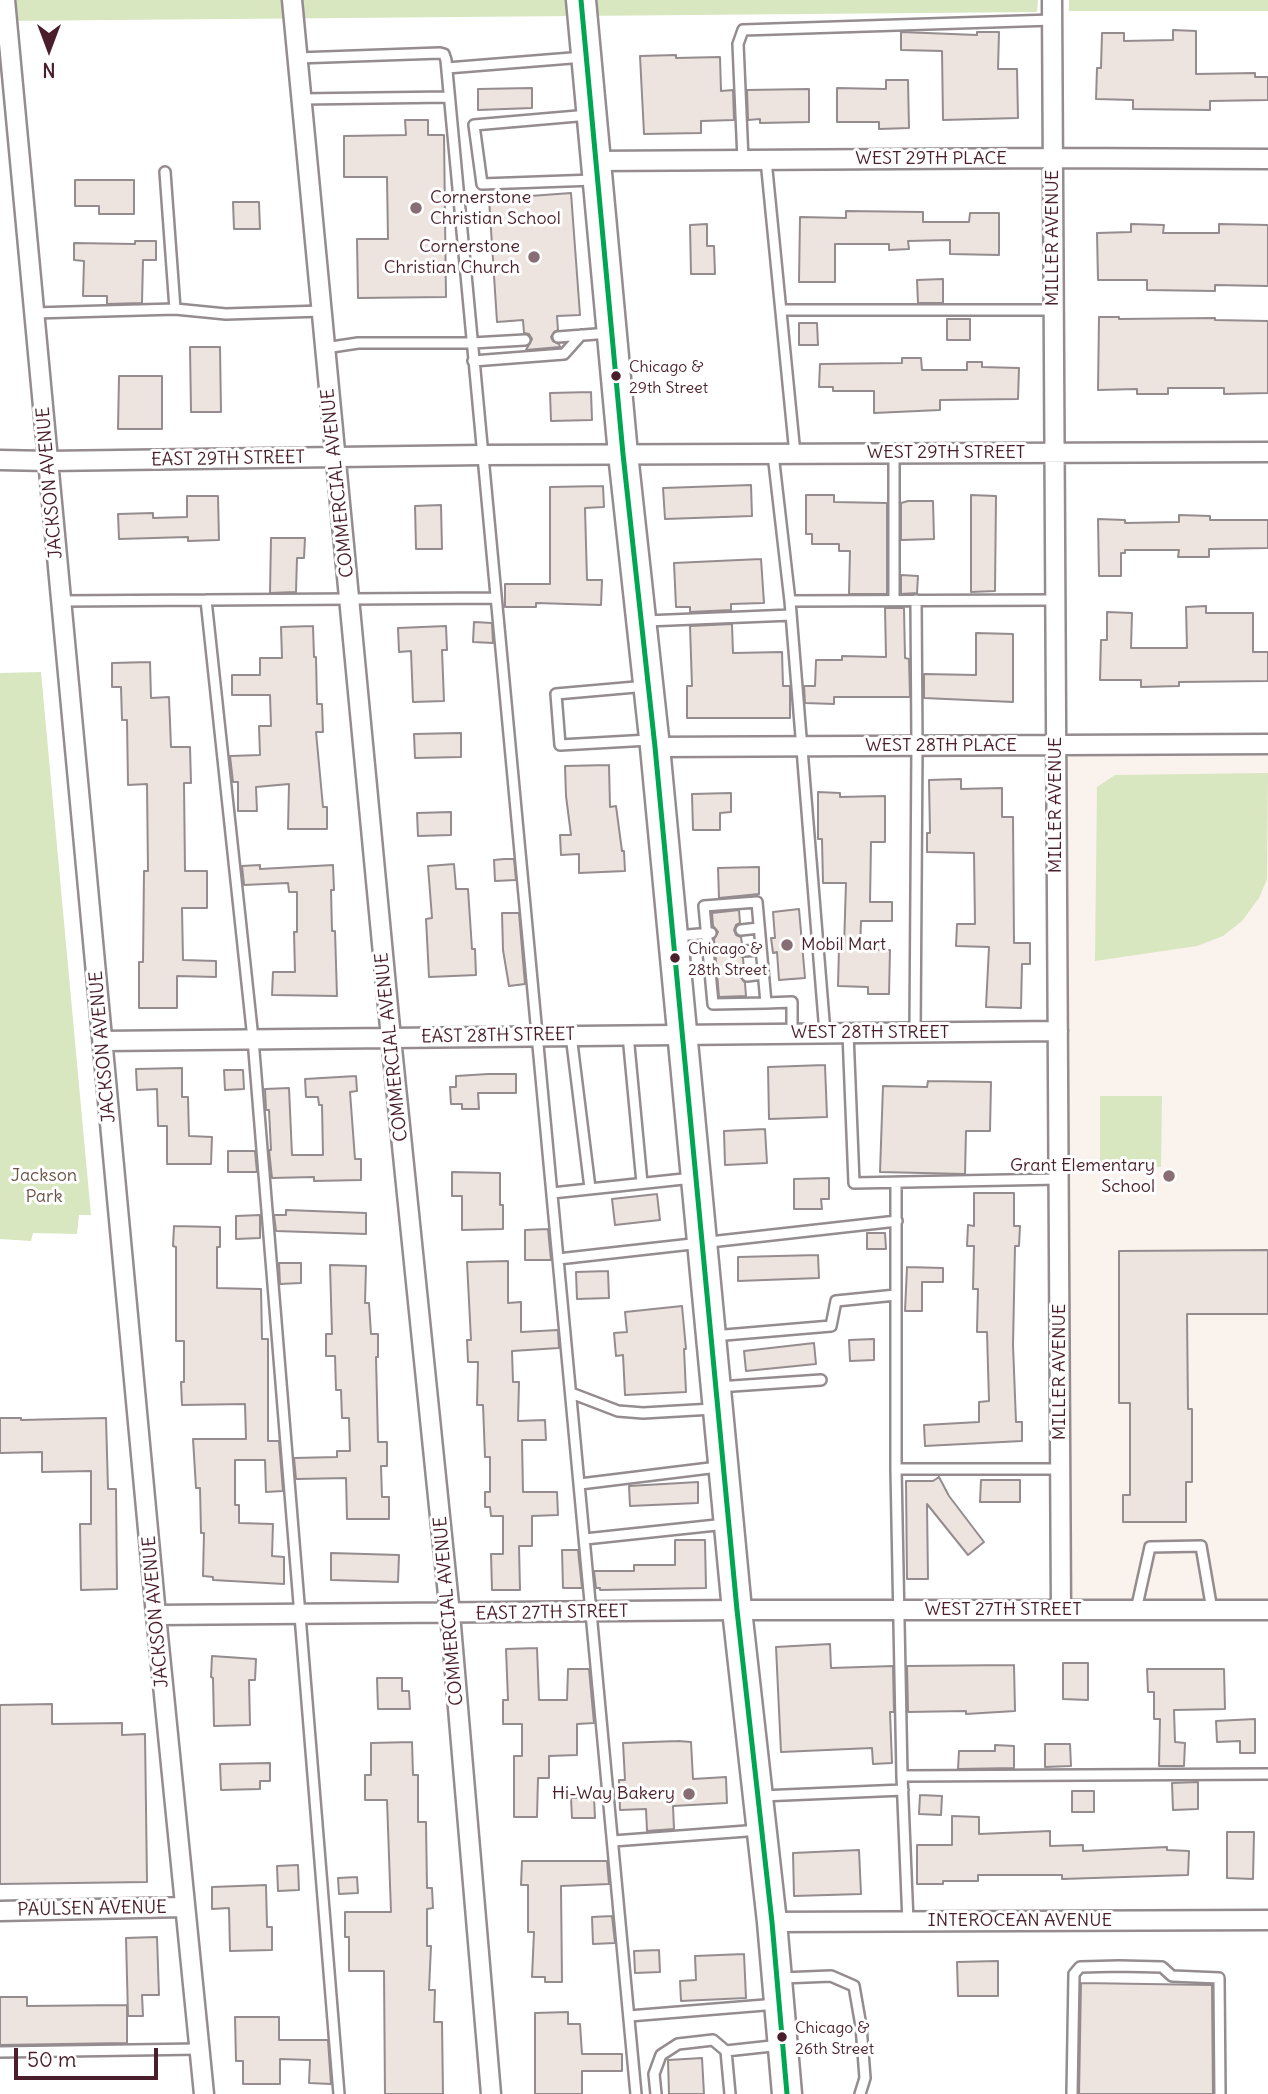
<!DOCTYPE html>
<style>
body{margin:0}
#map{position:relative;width:1268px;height:2094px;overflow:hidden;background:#fff;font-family:Delius,sans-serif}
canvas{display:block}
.north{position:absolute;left:14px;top:14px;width:70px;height:70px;-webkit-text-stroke:5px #fff;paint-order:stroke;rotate:180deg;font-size:19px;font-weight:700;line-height:28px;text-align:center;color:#4a1f2b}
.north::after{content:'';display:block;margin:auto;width:24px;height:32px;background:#4a1f2b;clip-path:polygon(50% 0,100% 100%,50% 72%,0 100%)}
.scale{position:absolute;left:14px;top:2048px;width:144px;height:32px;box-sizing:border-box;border:4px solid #4a1f2b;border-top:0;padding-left:9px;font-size:21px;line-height:24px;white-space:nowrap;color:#4a1f2b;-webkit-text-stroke:5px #fff;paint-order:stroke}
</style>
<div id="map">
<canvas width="1268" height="2094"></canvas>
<div class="north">N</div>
<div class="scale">50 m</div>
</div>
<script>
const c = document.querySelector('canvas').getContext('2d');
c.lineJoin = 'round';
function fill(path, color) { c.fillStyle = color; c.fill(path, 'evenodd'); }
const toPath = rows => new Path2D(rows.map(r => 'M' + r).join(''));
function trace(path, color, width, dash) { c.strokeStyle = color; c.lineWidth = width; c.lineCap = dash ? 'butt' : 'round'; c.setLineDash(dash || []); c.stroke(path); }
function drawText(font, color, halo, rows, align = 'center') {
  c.font = font + ' Delius,sans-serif'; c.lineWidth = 6; c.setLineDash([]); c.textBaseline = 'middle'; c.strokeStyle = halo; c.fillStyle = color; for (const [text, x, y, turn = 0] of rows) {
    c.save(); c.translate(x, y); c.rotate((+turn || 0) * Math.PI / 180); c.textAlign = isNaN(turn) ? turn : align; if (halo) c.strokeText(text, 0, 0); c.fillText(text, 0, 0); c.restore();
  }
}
fill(toPath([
 [1066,752,1268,752,1268,1599,1072,1599]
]), '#faf2ed');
fill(toPath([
 [0,0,1038,0,1037,12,0,21],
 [1069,0,1268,0,1268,11,1069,11],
 [41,672,91,1215,79,1215,77,1234,33,1233,31,1241,0,1239,0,673],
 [1268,773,1267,879,1259,898,1242,921,1223,936,1197,946,1095,961,1097,787,1115,775],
 [1100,1096,1162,1096,1161,1167,1100,1167]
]), '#d8e7c0');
const building = toPath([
 [1173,30,1196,31,1196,74,1255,73,1255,77,1268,77,1268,100,1210,101,1210,110,1133,109,1133,100,1096,99,1097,68,1101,68,1102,33,1124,33,1124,41,1173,40,1173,30],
 [901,32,977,35,977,32,999,32,998,69,1017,69,1018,118,943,120,942,51,901,50,901,32],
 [676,55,676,58,720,57,721,91,733,90,734,120,701,121,701,133,644,134,640,56,676,55],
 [886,80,908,80,909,128,879,129,879,122,837,122,837,88,886,89,886,80],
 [532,88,532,108,478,110,478,89,532,88],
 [809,89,809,122,760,123,760,119,748,120,747,90,809,89],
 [405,120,428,120,428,135,444,135,446,297,358,298,357,239,388,239,387,177,344,177,344,136,406,135,405,120],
 [75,180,134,180,134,214,99,214,99,206,75,206,75,180],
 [571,193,580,315,557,316,558,330,554,332,551,337,553,341,559,344,560,347,526,350,532,339,529,334,524,333,523,320,497,322,489,199,571,193],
 [233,202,259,202,260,229,234,229,233,202],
 [846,211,923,212,923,222,969,222,970,213,999,213,999,255,950,254,950,240,908,241,909,249,889,250,889,244,835,244,835,282,799,282,800,217,846,218,846,211],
 [707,224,707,246,714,246,715,274,691,274,690,225,707,224],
 [1131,224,1164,225,1163,233,1219,233,1219,224,1268,225,1268,286,1215,285,1215,291,1147,290,1147,280,1098,280,1097,233,1131,232,1131,224],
 [135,241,156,241,156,260,143,260,142,303,107,304,107,296,83,296,84,261,74,260,74,243,135,244,135,241],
 [943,279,943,303,918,303,917,280,943,279],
 [1099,317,1119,317,1119,319,1215,318,1215,320,1268,321,1268,393,1224,394,1224,388,1168,388,1168,394,1137,394,1137,389,1098,390,1099,317],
 [947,319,970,319,970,340,947,340,947,319],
 [799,323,817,323,818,345,799,345,799,323],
 [190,347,220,347,221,412,191,412,190,347],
 [902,358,921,358,922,370,967,370,967,362,982,362,982,367,1019,368,1018,399,940,400,940,410,874,413,874,391,833,391,833,387,819,387,820,364,902,363,902,358],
 [119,376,162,376,162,429,118,429,119,376],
 [591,392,592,420,551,421,550,393,591,392],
 [751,485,752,516,665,519,663,488,751,485],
 [603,486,604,507,585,508,587,580,602,580,601,605,536,603,536,607,505,607,505,584,550,584,550,487,603,486],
 [806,495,834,495,834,502,887,503,887,594,849,594,850,551,839,551,839,544,812,544,812,534,806,534,806,495],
 [971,495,996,496,995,591,971,592,971,495],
 [187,496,218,496,219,540,188,541,188,537,119,539,118,514,153,513,153,518,187,517,187,496],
 [908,501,933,501,934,539,901,540,901,503,908,501],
 [441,505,442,549,416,549,415,506,441,505],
 [1179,515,1210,516,1210,520,1268,520,1268,548,1209,549,1209,557,1178,557,1179,550,1125,550,1125,553,1121,553,1121,576,1099,576,1098,519,1125,520,1125,523,1179,522,1179,515],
 [271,538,305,538,304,558,297,558,296,592,270,593,271,538],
 [761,559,764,603,731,604,731,610,690,612,690,607,676,607,674,563,761,559],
 [901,575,918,576,917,593,901,594,901,575],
 [1206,606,1206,613,1253,613,1253,652,1268,652,1268,681,1179,682,1179,686,1141,687,1141,680,1100,680,1101,640,1107,640,1107,612,1132,613,1131,648,1187,648,1186,607,1206,606],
 [885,608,904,608,905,658,909,659,910,697,834,697,834,704,805,703,804,686,815,686,816,660,842,660,842,656,886,657,885,608],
 [474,622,492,623,493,643,473,642,474,622],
 [732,624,733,653,782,652,783,686,790,686,790,718,687,718,687,686,692,686,690,626,732,624],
 [313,626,314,657,316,657,317,704,322,704,323,732,316,732,323,807,327,807,327,829,288,829,289,784,256,787,257,811,238,811,238,782,233,782,230,756,260,755,259,726,271,726,270,695,232,695,232,675,260,675,260,658,282,658,281,627,313,626],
 [446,626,447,650,442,650,444,701,413,702,411,651,399,652,398,628,446,626],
 [976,633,1013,634,1013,702,924,698,924,674,976,675,976,633],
 [150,662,151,698,169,697,171,747,190,747,191,783,184,783,185,871,207,871,207,908,182,908,183,960,216,961,216,977,177,976,177,1008,139,1008,139,962,143,962,144,871,148,871,147,784,128,785,127,720,122,720,121,687,112,687,112,663,150,662],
 [461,733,461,757,415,758,414,734,461,733],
 [609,765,610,807,616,806,622,851,624,851,625,871,579,873,579,854,561,855,560,835,571,835,566,796,565,766,609,765],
 [961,779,961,789,1002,788,1002,817,1013,817,1014,943,1030,943,1030,964,1022,964,1021,1008,986,1007,989,947,956,946,957,924,975,924,974,853,927,852,927,833,930,833,929,780,961,779],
 [818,792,840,793,840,797,885,796,885,842,871,842,870,902,892,902,892,921,861,921,860,949,890,950,889,994,868,994,868,987,838,986,839,947,844,947,846,883,823,883,822,839,818,839,818,792],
 [731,793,731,812,720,813,720,830,693,830,692,794,731,793],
 [451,812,451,835,418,836,417,813,451,812],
 [504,859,514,859,516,880,495,881,494,860,504,859],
 [454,864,456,889,468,889,472,949,475,949,476,975,429,977,426,919,432,918,428,866,454,864],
 [260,865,260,869,333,865,334,890,331,890,332,931,335,931,337,996,272,995,273,972,295,972,294,932,297,932,297,892,289,892,288,883,244,885,242,866,260,865],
 [759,867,759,894,719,898,718,868,759,867],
 [799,909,805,978,779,980,777,952,773,953,771,938,775,938,773,912,799,909],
 [739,910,740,923,736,925,734,930,736,935,741,937,742,944,737,952,743,958,744,970,740,976,745,983,746,996,719,997,714,939,718,932,713,926,712,913,739,910],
 [502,913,519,913,525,984,509,986,503,950,502,913],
 [825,1065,827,1117,769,1119,768,1067,825,1065],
 [182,1068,182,1097,188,1097,189,1136,212,1137,211,1164,167,1164,167,1126,158,1126,157,1089,137,1090,136,1069,182,1068],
 [224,1070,243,1070,244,1089,225,1090,224,1070],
 [488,1074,516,1074,516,1093,478,1093,479,1109,462,1109,462,1104,451,1104,450,1087,456,1087,456,1076,488,1074],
 [356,1076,357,1091,350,1092,355,1159,361,1159,361,1180,314,1181,314,1177,272,1178,269,1150,271,1150,269,1110,266,1110,265,1089,289,1088,292,1155,323,1155,322,1105,319,1105,318,1097,306,1097,305,1079,356,1076],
 [928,1081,991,1082,990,1131,966,1131,965,1174,880,1172,883,1086,927,1087,928,1081],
 [765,1129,767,1163,725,1165,724,1131,765,1129],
 [228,1151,255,1151,257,1172,228,1172,228,1151],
 [452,1172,500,1173,500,1205,503,1205,503,1229,462,1230,462,1196,452,1196,452,1172],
 [829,1178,829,1199,821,1199,822,1209,794,1209,794,1179,829,1178],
 [974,1193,1014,1193,1014,1226,1020,1226,1019,1246,1015,1246,1013,1345,1016,1422,1022,1422,1022,1441,925,1446,924,1425,979,1422,979,1402,989,1401,987,1332,977,1332,978,1289,973,1289,974,1246,967,1246,968,1225,974,1226,974,1193],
 [657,1194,660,1220,615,1225,612,1199,657,1194],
 [286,1210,366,1213,366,1234,276,1231,274,1215,286,1215,286,1210],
 [260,1215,260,1238,236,1239,236,1216,260,1215],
 [174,1226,220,1227,220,1247,217,1247,217,1288,261,1289,262,1339,268,1339,268,1441,279,1441,283,1491,266,1492,265,1460,235,1460,235,1505,239,1505,239,1523,273,1524,272,1556,284,1557,284,1584,213,1580,213,1577,203,1576,204,1533,201,1533,200,1488,196,1488,193,1439,246,1439,245,1404,182,1405,181,1382,184,1382,184,1341,176,1341,176,1247,173,1246,174,1226],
 [548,1229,551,1260,525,1260,525,1230,548,1229],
 [867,1233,885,1233,886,1249,867,1249,867,1233],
 [1268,1250,1268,1314,1187,1314,1188,1409,1192,1409,1192,1482,1186,1482,1186,1522,1123,1522,1123,1495,1130,1495,1130,1403,1119,1403,1119,1251,1268,1250],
 [818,1255,819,1278,738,1281,738,1257,818,1255],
 [508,1261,508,1303,521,1302,521,1332,558,1330,559,1348,512,1351,513,1382,519,1382,518,1421,545,1420,546,1440,522,1440,523,1492,557,1492,558,1515,532,1516,532,1546,519,1546,520,1590,492,1590,491,1554,503,1554,503,1516,491,1516,490,1507,485,1507,485,1492,490,1492,490,1457,485,1457,483,1405,477,1405,478,1362,468,1362,467,1340,471,1340,467,1262,508,1261],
 [279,1263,301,1263,301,1283,280,1284,279,1263],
 [330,1265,366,1266,365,1303,369,1303,371,1334,378,1334,378,1357,376,1357,378,1442,387,1442,387,1466,381,1466,382,1497,389,1497,389,1519,347,1519,346,1478,296,1479,294,1458,337,1457,337,1451,350,1451,349,1418,342,1418,341,1390,336,1390,335,1356,326,1356,326,1334,332,1334,330,1265],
 [907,1267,943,1268,943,1282,922,1282,922,1311,905,1311,907,1267],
 [608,1271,609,1298,577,1299,576,1272,608,1271],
 [682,1306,686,1349,684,1349,686,1392,625,1395,623,1355,616,1356,614,1333,627,1332,625,1312,682,1306],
 [874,1339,874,1360,850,1361,849,1340,874,1339],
 [814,1343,816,1364,746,1371,744,1351,814,1343],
 [0,1418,21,1418,21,1420,106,1418,108,1489,116,1489,117,1589,81,1590,80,1524,91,1524,91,1471,42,1472,42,1452,0,1453,0,1418],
 [939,1477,949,1496,984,1542,968,1555,927,1504,928,1579,907,1579,906,1481,933,1481,939,1477],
 [981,1480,1020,1480,1020,1502,980,1502,981,1480],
 [698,1482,698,1503,630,1506,629,1486,698,1482],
 [675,1540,705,1540,706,1588,600,1590,600,1588,596,1588,594,1571,634,1571,634,1565,675,1565,675,1540],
 [562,1550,578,1550,582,1588,563,1588,562,1550],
 [331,1553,399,1555,398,1582,331,1580,331,1553],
 [830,1644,831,1668,893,1666,894,1712,890,1712,892,1763,873,1764,872,1748,781,1752,776,1647,830,1644],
 [537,1648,539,1700,567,1700,568,1669,589,1669,594,1723,577,1724,577,1755,549,1756,549,1778,538,1778,537,1817,514,1817,514,1756,522,1756,522,1724,503,1724,503,1700,508,1700,506,1649,537,1648],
 [212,1656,256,1659,255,1680,249,1680,250,1725,214,1726,213,1678,211,1677,212,1656],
 [1063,1663,1088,1663,1088,1700,1063,1699,1063,1663],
 [1014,1665,1015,1711,966,1714,966,1711,908,1712,907,1666,1014,1665],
 [1147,1669,1224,1669,1225,1709,1174,1710,1175,1742,1185,1743,1184,1766,1159,1766,1160,1719,1154,1719,1154,1692,1148,1692,1147,1669],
 [377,1678,402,1678,402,1691,409,1691,410,1709,378,1709,377,1678],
 [52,1704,52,1724,122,1723,122,1735,145,1734,147,1882,0,1884,0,1705,52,1704],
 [1255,1719,1255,1753,1240,1753,1240,1741,1217,1742,1216,1721,1255,1719],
 [678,1741,691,1742,693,1779,726,1777,727,1803,673,1806,674,1829,647,1831,646,1809,620,1810,619,1780,625,1780,623,1743,678,1741],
 [412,1742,413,1775,418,1775,418,1822,426,1822,427,1888,432,1888,433,1908,427,1909,427,1946,431,1946,429,1990,435,1990,434,2022,442,2022,443,2094,385,2094,384,1971,349,1971,349,1937,345,1937,345,1912,391,1912,387,1800,365,1800,365,1775,371,1775,371,1743,412,1742],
 [1045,1744,1070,1744,1071,1766,1045,1767,1045,1744],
 [995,1745,1014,1746,1014,1768,958,1769,959,1751,995,1751,995,1745],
 [270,1763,270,1781,260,1781,260,1789,221,1790,220,1764,270,1763],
 [1198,1782,1198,1809,1173,1810,1172,1783,1198,1782],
 [1072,1791,1094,1791,1094,1812,1072,1812,1072,1791],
 [920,1795,942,1796,941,1815,919,1814,920,1795],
 [594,1797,595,1818,572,1818,571,1798,594,1797],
 [952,1816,979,1817,979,1834,1050,1831,1050,1846,1083,1845,1083,1851,1167,1847,1167,1850,1189,1851,1188,1875,1062,1879,1062,1875,978,1875,978,1881,943,1881,943,1884,917,1884,917,1845,952,1845,952,1816],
 [1227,1832,1254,1832,1253,1879,1227,1878,1227,1832],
 [859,1850,861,1894,794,1896,793,1853,859,1850],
 [522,1861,607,1861,609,1884,561,1886,562,1982,545,1982,545,1977,532,1977,534,1932,528,1932,528,1885,521,1885,522,1861],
 [298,1865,299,1890,278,1891,277,1866,298,1865],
 [357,1877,358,1893,339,1894,338,1878,357,1877],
 [266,1885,267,1927,272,1927,272,1950,230,1951,229,1908,212,1909,212,1887,266,1885],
 [612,1916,615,1943,593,1944,592,1917,612,1916],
 [157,1937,159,1995,142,1995,143,2016,128,2016,126,1938,157,1937],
 [659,1950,660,1972,635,1973,634,1951,659,1950],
 [744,1954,746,1998,681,2001,680,1981,696,1980,695,1956,744,1954],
 [998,1961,998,1996,958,1996,957,1962,998,1961],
 [1081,1983,1212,1985,1213,2094,1079,2094,1081,1983],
 [0,1997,27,1997,27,2006,127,2005,127,2043,0,2045,0,1997],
 [568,2012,568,2024,580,2024,582,2054,622,2054,622,2071,582,2071,582,2094,535,2094,535,2013,568,2012],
 [235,2017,279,2017,279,2040,328,2040,331,2084,309,2083,310,2060,280,2059,280,2084,243,2084,243,2061,236,2061,235,2017],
 [702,2058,704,2094,669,2094,668,2060,702,2058]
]);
fill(building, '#ede4df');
trace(building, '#948c8e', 2);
const lane = toPath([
 [297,58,440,53,444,54,446,60,636,2094],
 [447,68,584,57],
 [301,99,449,97],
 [589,115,474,125,482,184,594,180],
 [743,160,738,44,743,30,1052,20],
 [766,160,795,454],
 [165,172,175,309],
 [781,310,1053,310],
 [34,313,175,309,226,314,322,311],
 [558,337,609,333],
 [325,348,358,343,472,343,525,340],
 [473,361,564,354,581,335],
 [894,453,894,600],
 [773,454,790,601,825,1033],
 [206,600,253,1039,339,2094],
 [61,601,495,598],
 [790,601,1055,600],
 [646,621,791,615],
 [647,686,556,694,560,745,649,740],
 [741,930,759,928],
 [676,936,711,933],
 [744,951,761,950],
 [747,976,763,974],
 [766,1003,757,902,704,906,713,1004,766,1003,792,1002,792,1033],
 [915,1032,917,746,916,600],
 [848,1033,854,1183,1058,1179],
 [571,1035,590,1188],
 [628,1035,642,1183],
 [896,1183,896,1469,902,1776,908,1922],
 [552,1193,693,1178],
 [558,1259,897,1221],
 [713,1336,831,1326,836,1301,896,1295],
 [718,1387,821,1380],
 [571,1393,618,1411,643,1413,713,1409],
 [896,1469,1060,1469],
 [580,1484,718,1467],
 [585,1539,726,1524],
 [1136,1610,1150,1547,1201,1546,1212,1610],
 [902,1776,1268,1774],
 [761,1796,903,1790],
 [613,1841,760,1830],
 [782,1978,831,1976,854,1986,861,2026,865,2078,860,2094],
 [629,2016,777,2004],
 [726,2051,781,2045],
 [0,2052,199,2049],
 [656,2094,654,2074,661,2055,678,2044,713,2040,726,2051,730,2094],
 [1072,2094,1074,1974,1080,1967,1119,1966,1162,1967,1172,1976,1219,1978,1220,2094]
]);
const street = toPath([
 [5,0,156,1615,204,2094],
 [292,0,391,1038,450,1614,491,2094],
 [1052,0,1061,1610],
 [595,161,1052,158,1268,159],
 [0,460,48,461,482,455,1268,452],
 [655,747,1268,744],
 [103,1041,1058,1031],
 [156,1615,737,1610,1268,1610],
 [0,1911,185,1907],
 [772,1922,1268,1920]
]);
const primary = toPath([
 [581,0,623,454,655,747,737,1610,772,1922,787,2094]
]);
trace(lane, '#948c8e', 14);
trace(street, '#948c8e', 23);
trace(primary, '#948c8e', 33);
trace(lane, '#fff', 9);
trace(street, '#fff', 18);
trace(primary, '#fff', 28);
trace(toPath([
 [581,0,623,454,655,747,737,1610,772,1922,787,2094]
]), '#00a651', 5);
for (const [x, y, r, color] of [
 [416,208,7,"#896d75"],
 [534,257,7,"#896d75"],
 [616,376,6,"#4a1f2b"],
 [787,945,7,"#896d75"],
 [675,958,6,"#4a1f2b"],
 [1169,1176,7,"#896d75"],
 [689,1794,7,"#896d75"],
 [782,2037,6,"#4a1f2b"]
]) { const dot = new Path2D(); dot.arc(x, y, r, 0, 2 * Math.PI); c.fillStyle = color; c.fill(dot); trace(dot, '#fff', 2.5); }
drawText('16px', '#4a1f2b', '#fff', [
 ["Chicago &",629,367],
 ["29th Street",629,388],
 ["Chicago &",688,949],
 ["28th Street",688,970],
 ["Chicago &",795,2028],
 ["26th Street",795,2049]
], 'left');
drawText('18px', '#4a1f2b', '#fff', [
 ["WEST 29TH PLACE",931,159],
 ["MILLER AVENUE",1053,238,-90],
 ["WEST 29TH STREET",946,453],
 ["EAST 29TH STREET",228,459,-1],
 ["JACKSON AVENUE",50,483,-95],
 ["COMMERCIAL AVENUE",338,483,-96],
 ["WEST 28TH PLACE",941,746],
 ["MILLER AVENUE",1056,805,-90],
 ["WEST 28TH STREET",870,1033],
 ["EAST 28TH STREET",498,1036,-1],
 ["JACKSON AVENUE",103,1047,-95],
 ["COMMERCIAL AVENUE",392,1047,-96],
 ["MILLER AVENUE",1060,1372,-90],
 ["WEST 27TH STREET",1003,1610],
 ["COMMERCIAL AVENUE",449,1611,-95],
 ["JACKSON AVENUE",156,1612,-95],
 ["EAST 27TH STREET",552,1613,-1],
 ["PAULSEN AVENUE",92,1909,-1],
 ["INTEROCEAN AVENUE",1020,1921]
]);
drawText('18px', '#4a1f2b', '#fff', [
 ["Cornerstone",430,198,"left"],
 ["Christian School",430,219,"left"],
 ["Cornerstone",520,247],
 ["Christian Church",520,268],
 ["Mobil Mart",801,945,"left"],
 ["Grant Elementary",1155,1166],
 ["School",1155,1187],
 ["Hi-Way Bakery",675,1794]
], 'right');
drawText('18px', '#6b5548', '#fff', [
 ["Jackson",44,1176],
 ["Park",44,1197]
]);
</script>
